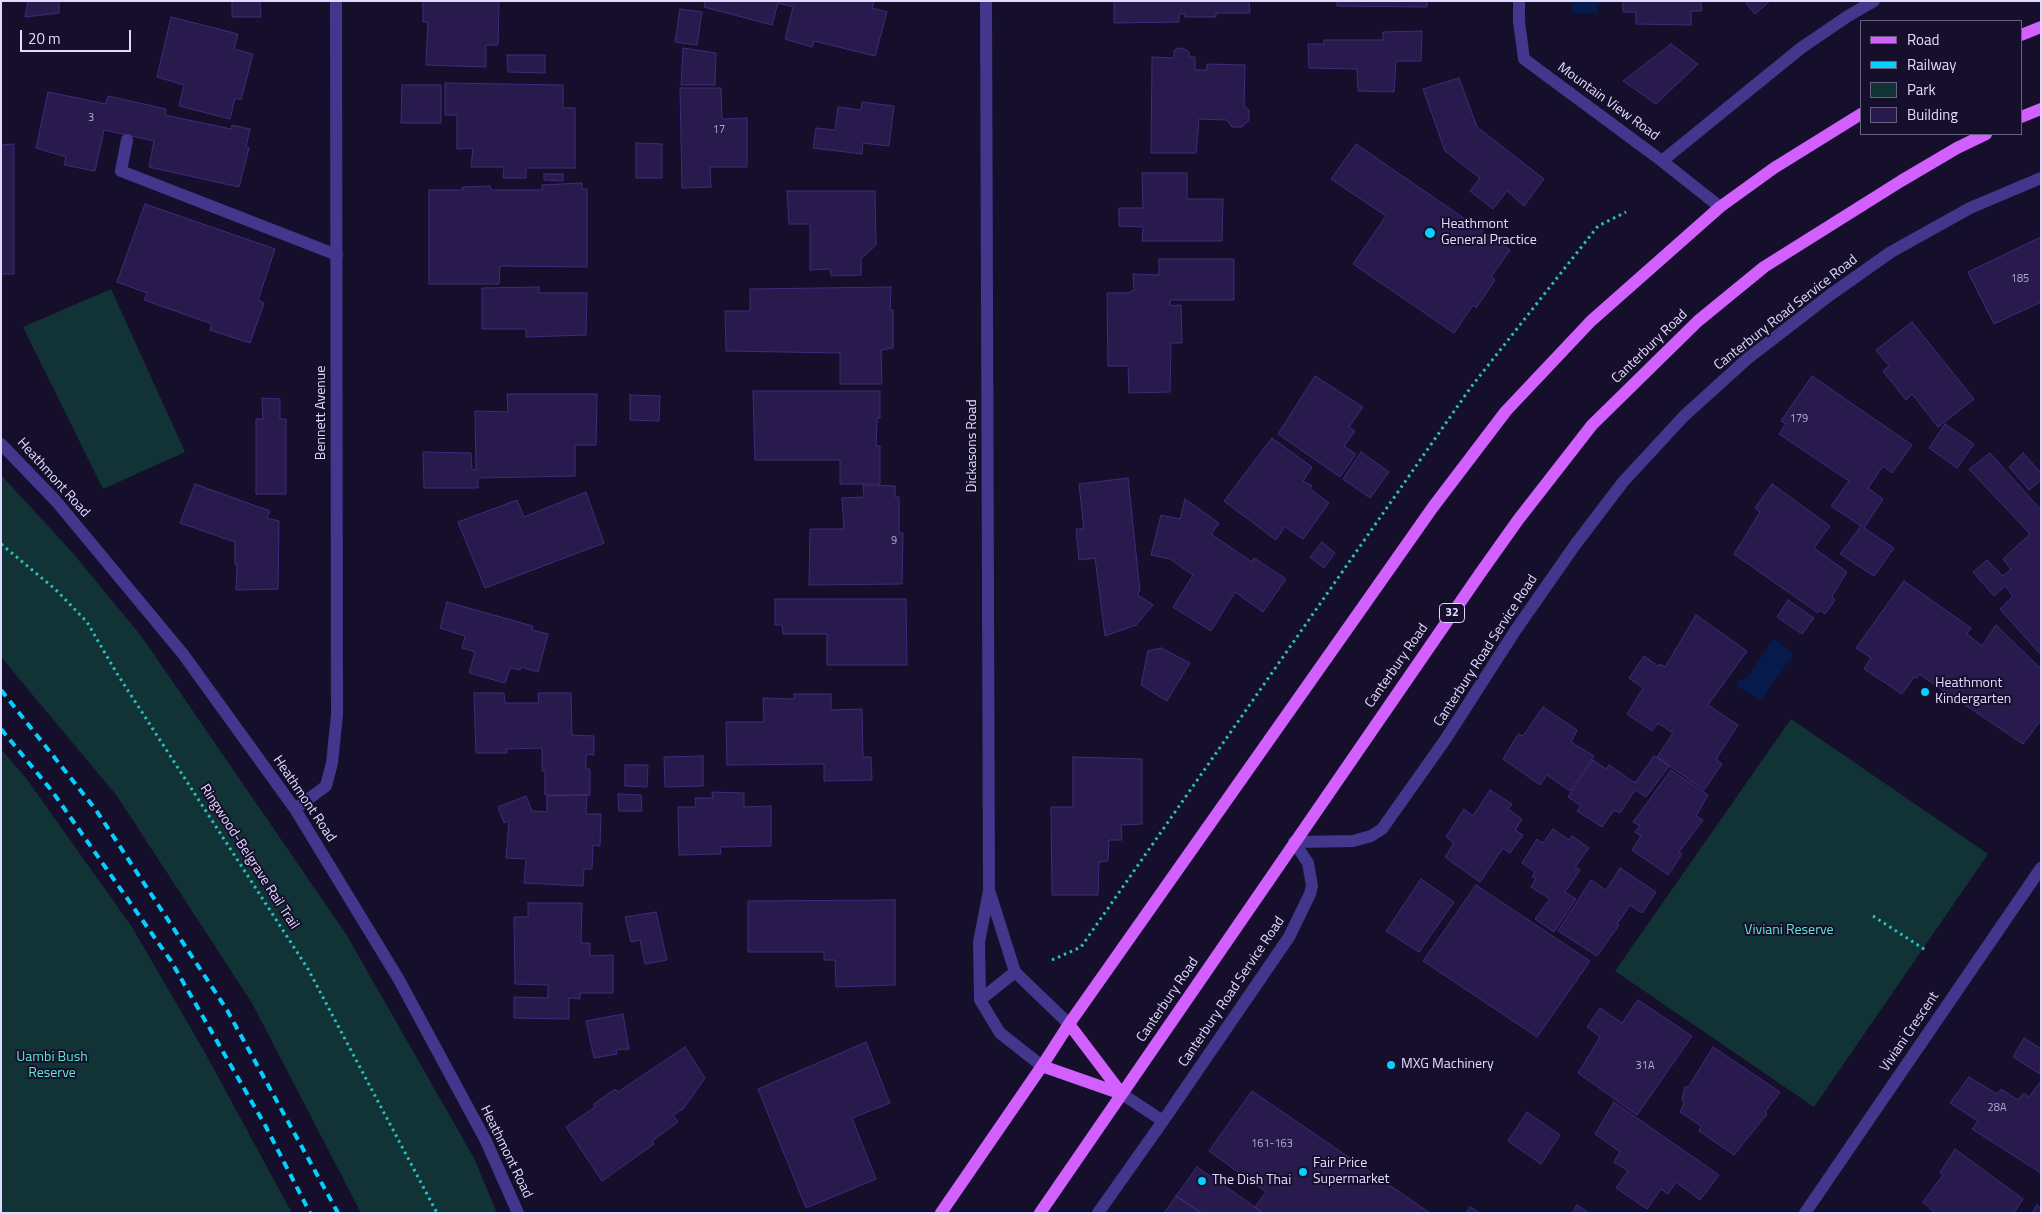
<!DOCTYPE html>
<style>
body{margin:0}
#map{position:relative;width:2042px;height:1214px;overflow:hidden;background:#160f2b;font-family:"Titillium Web",sans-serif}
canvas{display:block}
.frame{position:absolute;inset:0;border:2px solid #e1d9ff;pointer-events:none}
.legend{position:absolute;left:1860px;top:20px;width:162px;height:115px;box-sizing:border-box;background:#160f2b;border:1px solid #676080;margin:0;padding:6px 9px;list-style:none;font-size:15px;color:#e1d9ff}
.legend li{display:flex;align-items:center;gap:10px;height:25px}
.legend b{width:25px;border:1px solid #676080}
.scale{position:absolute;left:20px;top:30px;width:111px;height:22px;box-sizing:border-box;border:2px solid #e1d9ff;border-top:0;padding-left:6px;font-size:15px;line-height:18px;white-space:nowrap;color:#e1d9ff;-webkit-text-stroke:4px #160f2b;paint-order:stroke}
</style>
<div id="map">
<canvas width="2042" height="1214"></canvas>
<div class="frame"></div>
<ul class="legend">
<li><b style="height:6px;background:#d260ff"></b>Road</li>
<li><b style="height:6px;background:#05d0ff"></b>Railway</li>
<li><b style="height:14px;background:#113335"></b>Park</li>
<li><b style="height:14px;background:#291a4d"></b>Building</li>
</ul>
<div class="scale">20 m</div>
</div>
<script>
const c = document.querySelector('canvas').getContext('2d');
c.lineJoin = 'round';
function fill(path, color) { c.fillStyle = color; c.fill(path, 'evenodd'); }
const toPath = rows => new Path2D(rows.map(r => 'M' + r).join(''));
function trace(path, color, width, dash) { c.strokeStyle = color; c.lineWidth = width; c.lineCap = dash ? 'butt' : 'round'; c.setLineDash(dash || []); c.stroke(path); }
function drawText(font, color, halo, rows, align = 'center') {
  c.font = font + ' "Titillium Web",sans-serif'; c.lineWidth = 4; c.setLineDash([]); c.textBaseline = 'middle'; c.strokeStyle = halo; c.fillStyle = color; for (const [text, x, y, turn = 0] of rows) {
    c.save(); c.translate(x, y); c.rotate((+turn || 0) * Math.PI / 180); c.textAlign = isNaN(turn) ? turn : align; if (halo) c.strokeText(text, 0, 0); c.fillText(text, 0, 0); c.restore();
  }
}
fill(toPath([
 [111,289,185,452,103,489,23,327],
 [1,475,72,552,142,637,346,934,474,1158,497,1213,361,1213,252,1003,117,796,1,657],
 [1791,719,1988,854,1814,1107,1615,971],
 [1,749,26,778,132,927,204,1051,292,1213,1,1213]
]), '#113335');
fill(toPath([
 [1572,1,1604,1,1598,6,1598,13,1572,13],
 [1773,640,1776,640,1792,652,1793,655,1762,699,1759,699,1741,688,1737,685,1737,681,1747,678]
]), '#071a4c');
const building = toPath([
 [28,1,59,1,59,13,25,17,28,1],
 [232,1,260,1,261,17,232,17,232,1],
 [423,1,499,1,498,45,486,45,486,67,426,65,428,22,423,22,423,1],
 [705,1,874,1,872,8,887,12,875,56,814,41,812,47,785,39,793,7,778,3,772,25,704,7,705,1],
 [1114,1,1249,1,1250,13,1216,13,1216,17,1185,17,1185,14,1179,14,1179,22,1114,23,1114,1],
 [1337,1,1427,1,1427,7,1337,6,1337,1],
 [1623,1,1701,1,1702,11,1691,11,1691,25,1636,24,1636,12,1623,12,1623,1],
 [1748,1,1770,1,1755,14,1746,3,1748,1],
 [680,9,702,12,697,45,675,42,680,9],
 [171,17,238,34,234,49,253,54,241,100,235,98,230,119,179,106,184,85,157,77,171,17],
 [1422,31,1421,61,1396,61,1394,92,1358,91,1357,69,1309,68,1308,44,1324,44,1324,40,1383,40,1383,32,1422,31],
 [1671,44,1698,64,1656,104,1623,81,1671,44],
 [683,48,716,53,715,85,681,85,683,48],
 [1178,48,1184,49,1189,52,1189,57,1195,57,1195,70,1207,70,1207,64,1245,65,1244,106,1249,110,1249,120,1242,127,1232,127,1227,120,1199,119,1196,153,1151,153,1152,57,1174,58,1174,51,1178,48],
 [507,55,545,55,545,73,508,72,507,55],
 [1459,78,1477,127,1544,179,1524,206,1507,191,1493,209,1470,191,1480,178,1445,151,1423,89,1459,78],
 [445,83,563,85,563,108,575,108,575,168,526,168,526,178,503,178,504,167,471,167,473,148,457,149,457,115,445,115,445,83],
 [402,85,441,85,441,123,401,123,402,85],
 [680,88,721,88,722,119,747,118,747,167,710,167,711,187,682,188,680,88],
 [48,92,106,104,108,96,166,109,165,115,231,129,232,125,250,129,246,147,249,148,239,187,149,167,154,141,104,130,95,171,64,165,66,157,36,148,48,92],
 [862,102,894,106,889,146,863,143,862,154,813,148,816,128,835,130,838,107,861,110,862,102],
 [636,143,662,144,662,178,636,178,636,143],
 [14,144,14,274,1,274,1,145,14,144],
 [1356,144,1510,250,1491,277,1495,280,1476,308,1473,305,1454,333,1353,264,1386,216,1331,179,1356,144],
 [1142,173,1187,173,1187,199,1223,199,1222,241,1142,241,1143,227,1119,226,1119,208,1143,208,1142,173],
 [544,174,563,174,563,181,544,180,544,174],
 [582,183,582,189,587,189,587,267,500,266,499,284,429,284,429,190,463,190,462,187,490,186,491,190,542,190,542,185,582,183],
 [787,191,875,191,876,245,861,259,861,275,831,276,830,269,810,270,810,224,789,224,787,191],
 [145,204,275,249,258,300,264,303,250,343,210,330,212,324,144,300,147,293,117,282,145,204],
 [2041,237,2041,302,1994,324,1968,272,2041,237],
 [1159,259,1234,259,1234,300,1170,300,1170,306,1181,305,1182,343,1171,343,1170,392,1129,393,1128,366,1108,366,1107,293,1128,293,1134,290,1133,274,1159,275,1159,259],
 [539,287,539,293,587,293,586,335,526,337,526,329,482,329,482,288,539,287],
 [891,287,890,310,893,310,893,348,881,350,882,384,840,384,840,353,726,351,725,311,750,311,750,289,891,287],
 [1912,322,1974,399,1938,427,1912,394,1906,400,1883,371,1889,366,1876,350,1912,322],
 [1315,376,1363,407,1349,427,1355,431,1344,446,1356,454,1340,477,1278,434,1315,376],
 [1812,376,1912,445,1892,473,1883,466,1868,488,1883,499,1864,528,1894,548,1874,576,1840,554,1861,526,1831,506,1849,481,1779,434,1786,424,1781,421,1812,376],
 [753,391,880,391,880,418,877,418,876,446,880,446,880,484,840,484,840,460,755,460,753,391],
 [507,394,597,394,596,445,575,445,575,476,478,478,478,488,424,488,423,452,471,453,472,470,476,470,475,411,508,412,507,394],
 [630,395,660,396,659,421,630,420,630,395],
 [262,398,280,399,280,419,286,419,286,494,256,494,256,419,263,419,262,398],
 [1945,424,1974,444,1957,468,1929,448,1945,424],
 [1272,438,1312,467,1303,481,1312,486,1310,489,1329,503,1303,539,1285,527,1276,540,1224,501,1272,438],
 [1361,452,1389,472,1370,498,1343,479,1361,452],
 [1990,453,2041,510,2041,655,2000,609,2013,596,2005,586,1994,596,1973,572,1987,560,2003,576,2011,569,2003,559,2030,534,1969,469,1990,453],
 [2023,453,2041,473,2041,480,2029,490,2009,467,2023,453],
 [1128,478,1140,591,1138,592,1138,595,1153,605,1136,625,1105,636,1095,558,1079,560,1076,529,1084,529,1079,484,1128,478],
 [195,484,270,511,267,518,279,521,278,589,236,590,237,564,235,564,235,542,180,523,195,484],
 [1772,484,1830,526,1814,548,1847,572,1832,596,1835,600,1825,614,1820,610,1818,613,1734,554,1760,512,1755,508,1772,484],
 [863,485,895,486,895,497,899,497,899,533,903,533,902,584,809,585,810,529,844,529,842,498,864,497,863,485],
 [586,492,604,543,485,588,458,522,517,500,524,517,586,492],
 [1185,499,1219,523,1211,534,1252,562,1254,558,1286,579,1263,612,1235,592,1211,631,1173,607,1193,575,1170,559,1151,555,1161,515,1180,519,1185,499],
 [1322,542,1335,553,1324,568,1310,557,1322,542],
 [1904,581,1971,628,1967,634,1982,646,1996,625,2041,669,2041,720,2023,744,1919,674,1917,678,1914,677,1902,694,1864,669,1871,658,1856,648,1904,581],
 [775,599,906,599,907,665,827,665,827,634,783,634,782,625,775,625,775,599],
 [1788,600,1814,618,1802,634,1777,617,1788,600],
 [447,602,533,626,532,630,548,634,538,672,521,667,520,670,510,668,505,683,469,673,475,652,462,648,465,636,440,628,447,602],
 [1696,615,1747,651,1708,705,1738,725,1716,759,1722,764,1704,790,1657,757,1673,733,1658,723,1652,731,1627,714,1643,688,1629,678,1644,656,1658,666,1660,664,1665,667,1696,615],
 [1161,648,1190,663,1167,701,1141,685,1148,651,1161,648],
 [474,693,504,693,505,703,539,703,538,693,571,693,572,735,594,736,594,755,586,754,586,769,590,769,590,795,545,795,545,771,542,771,542,748,506,749,507,753,476,753,474,693],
 [794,694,831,694,831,710,862,709,863,757,871,757,872,780,824,781,824,764,727,765,726,722,764,722,763,698,794,699,794,694],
 [1543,707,1577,730,1571,742,1594,756,1570,791,1547,775,1540,785,1503,759,1518,734,1523,736,1543,707],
 [703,756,703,786,665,787,664,757,703,756],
 [1654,756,1669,766,1646,797,1635,790,1620,813,1614,810,1602,827,1577,811,1581,806,1568,797,1593,760,1606,769,1609,765,1635,783,1654,756],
 [1073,757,1142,759,1142,824,1121,825,1122,840,1109,840,1108,861,1099,862,1098,895,1052,895,1051,807,1073,807,1073,757],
 [625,765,648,765,647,787,625,786,625,765],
 [1671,770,1708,795,1696,816,1703,820,1679,852,1682,854,1668,875,1632,850,1641,836,1635,832,1640,826,1633,822,1671,770],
 [1490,790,1512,804,1508,809,1522,819,1515,830,1523,835,1510,853,1503,848,1480,882,1445,857,1454,843,1446,837,1464,809,1473,816,1490,790],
 [712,792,744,793,744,807,771,806,771,846,720,847,721,854,679,855,678,807,696,807,695,798,713,798,712,792],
 [618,794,641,795,642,811,619,811,618,794],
 [587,795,586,814,601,814,600,846,593,845,592,869,584,869,583,886,524,883,526,859,506,858,509,821,504,823,498,807,526,796,532,811,547,812,547,796,587,795],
 [1553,829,1569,840,1572,836,1589,848,1575,867,1580,870,1565,892,1576,899,1554,932,1535,919,1550,899,1531,887,1536,878,1532,877,1535,872,1522,863,1537,839,1543,843,1553,829],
 [1620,868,1656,892,1642,913,1630,905,1617,924,1619,925,1597,956,1558,931,1591,880,1606,890,1620,868],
 [1421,879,1454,902,1419,952,1386,931,1421,879],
 [1476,885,1590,961,1537,1037,1423,961,1476,885],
 [895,900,895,985,836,987,835,960,824,960,824,952,748,952,748,901,895,900],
 [528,903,582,903,581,943,590,943,590,956,613,955,613,993,580,993,580,999,569,998,569,1019,514,1018,514,997,548,998,548,985,515,984,514,917,528,917,528,903],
 [656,912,667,960,645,964,640,940,631,942,625,917,656,912],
 [1638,1000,1692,1036,1637,1115,1578,1073,1600,1037,1587,1027,1600,1008,1622,1023,1638,1000],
 [623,1014,629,1049,616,1050,617,1054,594,1058,586,1021,623,1014],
 [2024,1038,2041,1049,2040,1074,2013,1057,2024,1038],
 [866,1042,890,1103,852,1118,876,1179,806,1208,758,1089,866,1042],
 [685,1047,705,1078,683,1109,673,1115,678,1122,652,1141,654,1144,602,1181,566,1127,595,1107,594,1104,615,1089,618,1092,685,1047],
 [1713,1047,1780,1092,1765,1112,1767,1114,1734,1155,1699,1131,1701,1126,1680,1112,1684,1104,1682,1099,1685,1087,1689,1086,1713,1047],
 [1969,1077,1997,1094,2001,1089,2018,1100,2024,1093,2029,1097,2041,1081,2041,1173,1972,1129,1978,1121,1950,1103,1969,1077],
 [1252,1091,1430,1213,1263,1213,1255,1207,1266,1192,1209,1151,1252,1091],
 [1614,1102,1719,1175,1700,1200,1676,1182,1668,1194,1661,1189,1647,1209,1616,1188,1628,1171,1614,1162,1620,1152,1595,1134,1614,1102],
 [1527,1112,1560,1135,1541,1164,1508,1141,1527,1112],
 [1955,1149,2023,1199,2014,1213,1935,1213,1923,1202,1943,1175,1940,1173,1955,1149],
 [1197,1167,1255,1207,1263,1213,1202,1213,1176,1196,1197,1167],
 [1176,1196,1202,1213,1164,1213,1176,1196],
 [1577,1205,1589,1213,1572,1213,1577,1205],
 [2037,1205,2041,1208,2041,1213,2032,1213,2037,1205],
 [1470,1207,1480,1213,1466,1213,1470,1207]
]);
fill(building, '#291a4d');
trace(building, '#412a7b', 1);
trace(toPath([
 [1,544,55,589,87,622,116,672,308,969,437,1213],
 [1873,916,1927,951],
 [1052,960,1081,947,1471,387,1598,226,1626,212]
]), '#28c0c4', 3, [2.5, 4]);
trace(toPath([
 [127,140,121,171,337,255],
 [1098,1213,1163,1121,1289,937,1310,894,1312,886,1308,863,1294,842]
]), '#42378d', 12);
trace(toPath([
 [986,1,989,891,979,942,980,1000,1000,1033,1042,1066],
 [1519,1,1519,22,1524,59,1662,161,1720,207],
 [1662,161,1801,48,1848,16,1874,1],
 [1,444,56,501,183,654,295,809,398,978,486,1141,518,1213],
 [295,809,326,786,332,763,337,715,336,1],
 [1294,842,1353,841,1371,836,1382,829,1445,740,1515,631,1575,545,1623,482,1684,416,1747,359,1830,295,1891,252,1970,208,2041,178],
 [990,893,1015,972,1069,1024],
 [980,1000,1015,972],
 [1122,1094,1163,1121],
 [1805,1213,2041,868]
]), '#42378d', 12);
trace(toPath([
 [2021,35,2041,27],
 [2021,117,2041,109],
 [1069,1024,1122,1094],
 [1042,1066,1122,1094],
 [941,1213,1042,1066,1069,1024,1362,608,1433,507,1506,411,1591,321,1720,207,1774,168,1861,114],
 [1040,1213,1479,575,1518,520,1592,425,1698,321,1764,267,1901,181,1957,148,1986,134]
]), '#d260ff', 12);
trace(toPath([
 [1,690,96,810,227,1010,338,1213],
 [1,729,52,791,171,961,265,1125,310,1213]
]), '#05d0ff', 4, [8, 6]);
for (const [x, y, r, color] of [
 [1430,233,6,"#05d0ff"],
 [1925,692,5,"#05d0ff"],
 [1391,1065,5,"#05d0ff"],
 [1303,1172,5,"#05d0ff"],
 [1202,1181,5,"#05d0ff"]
]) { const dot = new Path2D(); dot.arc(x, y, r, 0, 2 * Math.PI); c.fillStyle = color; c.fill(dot); trace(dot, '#160f2b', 2); }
drawText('11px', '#b3a9d2', null, [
 ["3",91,118],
 ["17",719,130],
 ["185",2020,279],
 ["179",1799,419],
 ["9",894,541],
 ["31A",1645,1066],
 ["28A",1997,1108],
 ["161-163",1272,1144]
]);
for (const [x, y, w] of [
 [1452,613,25]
]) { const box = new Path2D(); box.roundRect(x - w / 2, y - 9.5, w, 19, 4); c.fillStyle = '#160f2b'; c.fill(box); trace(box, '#e1d9ff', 1); }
drawText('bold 12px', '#e1d9ff', null, [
 ["32",1452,613]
]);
drawText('14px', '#e1d9ff', '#160f2b', [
 ["Mountain View Road",1608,102,36],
 ["Canterbury Road Service Road",1786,313,-38],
 ["Canterbury Road",1650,347,-44],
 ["Bennett Avenue",322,413,-90],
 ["Dickasons Road",973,446,-90],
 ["Heathmont Road",53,478,48],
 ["Canterbury Road Service Road",1486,651,-57],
 ["Canterbury Road",1397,666,-55],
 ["Heathmont Road",304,799,56],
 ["Ringwood-Belgrave Rail Trail",249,857,57],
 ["Canterbury Road Service Road",1232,992,-56],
 ["Canterbury Road",1168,1000,-56],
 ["Viviani Crescent",1910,1032,-56],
 ["Heathmont Road",506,1152,64]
]);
drawText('14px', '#e1d9ff', '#160f2b', [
 ["Heathmont",1441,225],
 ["General Practice",1441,241],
 ["Heathmont",1935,684],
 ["Kindergarten",1935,700],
 ["MXG Machinery",1401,1065],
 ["Fair Price",1313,1164],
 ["Supermarket",1313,1180],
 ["The Dish Thai",1212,1181]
], 'left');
drawText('14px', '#5ce8d2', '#160f2b', [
 ["Viviani Reserve",1789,931],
 ["Uambi Bush",52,1058],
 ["Reserve",52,1074]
]);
</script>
